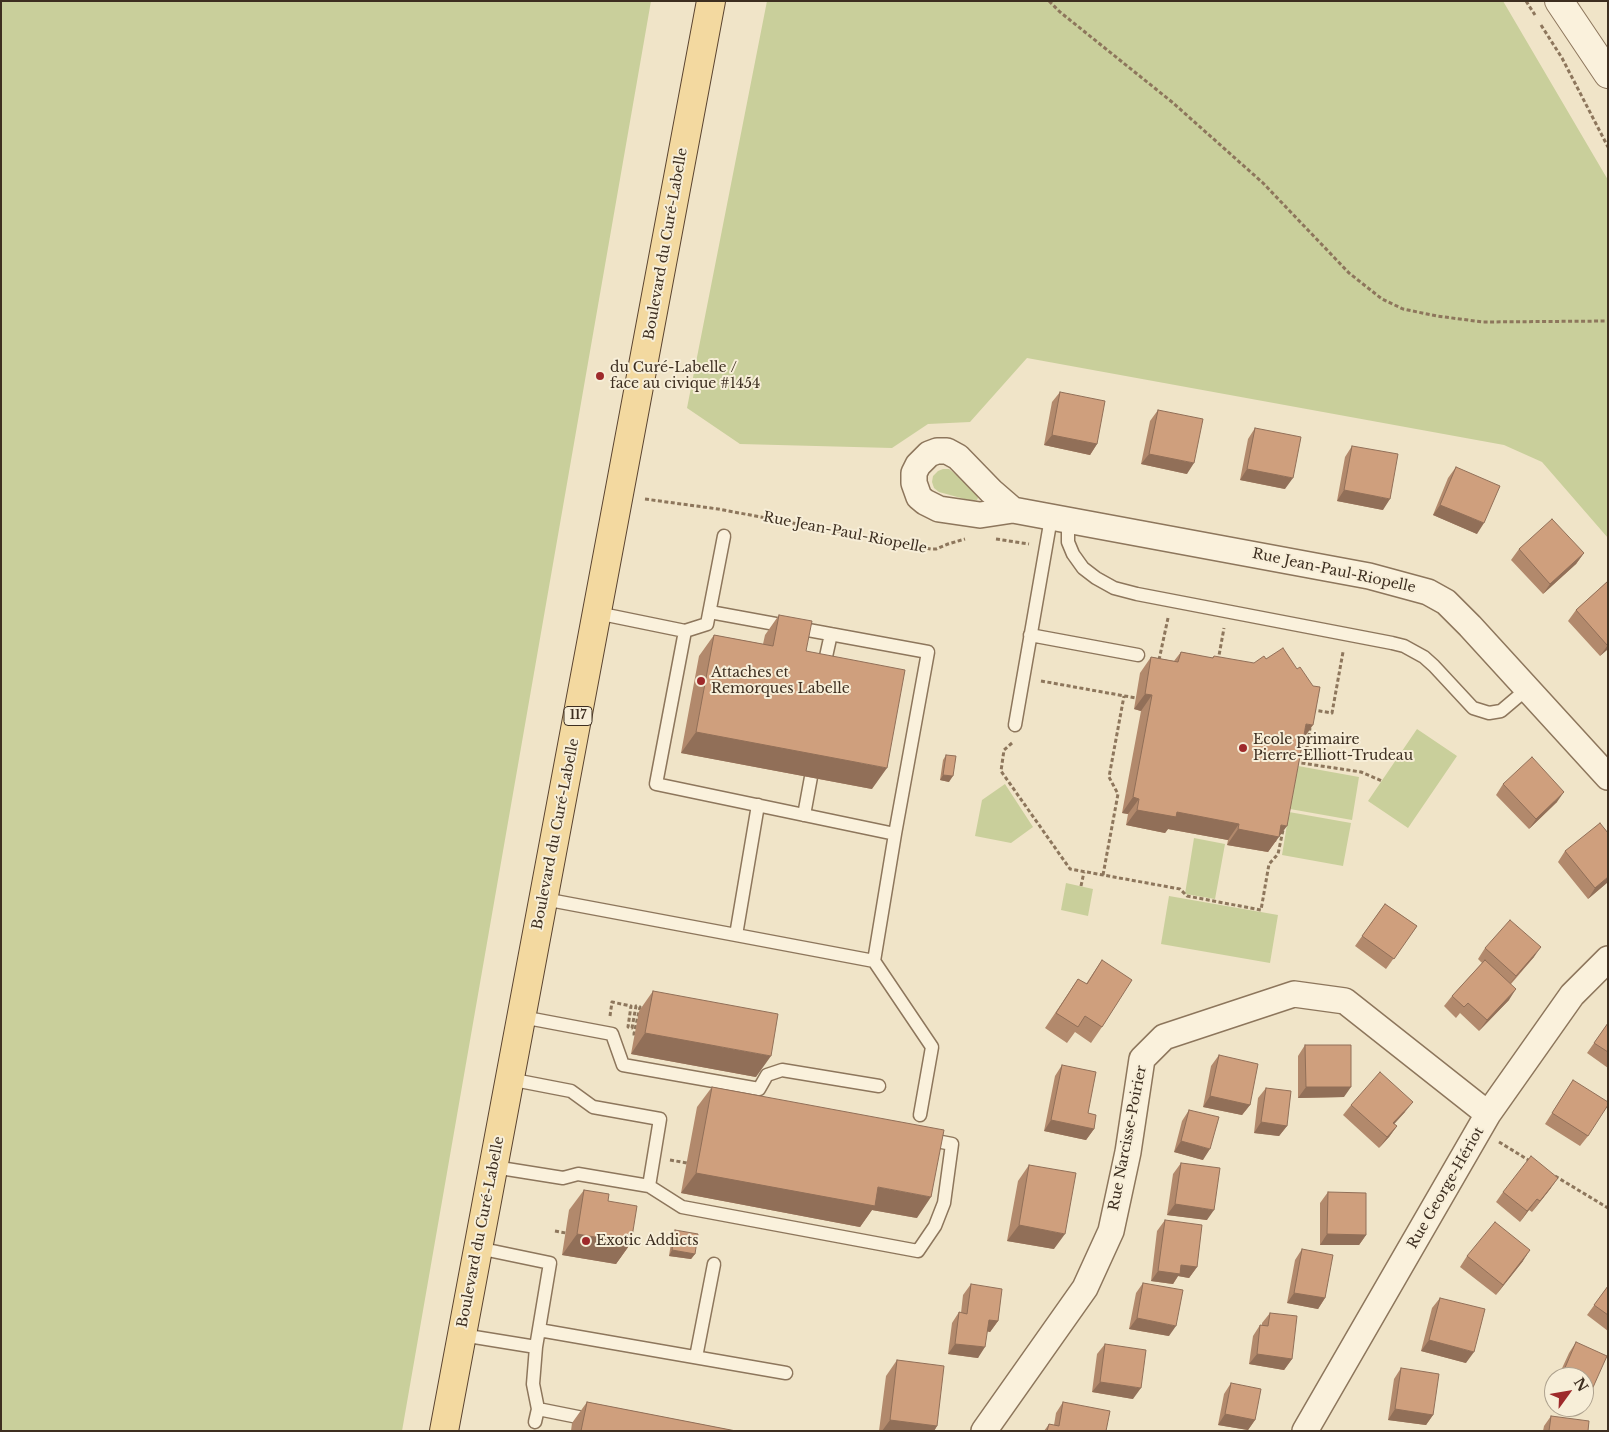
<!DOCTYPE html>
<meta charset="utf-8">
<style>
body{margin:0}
#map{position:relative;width:1609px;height:1432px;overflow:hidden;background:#f0e4c8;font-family:"Libre Baskerville",serif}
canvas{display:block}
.frame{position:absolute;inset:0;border:2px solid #3d2e20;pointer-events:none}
.north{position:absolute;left:1544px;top:1367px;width:50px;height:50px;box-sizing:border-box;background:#f7eed8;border:1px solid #ada18e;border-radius:50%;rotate:58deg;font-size:14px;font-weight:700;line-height:20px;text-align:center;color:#3d2e20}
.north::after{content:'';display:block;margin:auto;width:18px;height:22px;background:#9e2a2b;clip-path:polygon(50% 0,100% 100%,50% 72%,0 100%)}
</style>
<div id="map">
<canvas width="1609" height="1432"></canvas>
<div class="frame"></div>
<div class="north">N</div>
</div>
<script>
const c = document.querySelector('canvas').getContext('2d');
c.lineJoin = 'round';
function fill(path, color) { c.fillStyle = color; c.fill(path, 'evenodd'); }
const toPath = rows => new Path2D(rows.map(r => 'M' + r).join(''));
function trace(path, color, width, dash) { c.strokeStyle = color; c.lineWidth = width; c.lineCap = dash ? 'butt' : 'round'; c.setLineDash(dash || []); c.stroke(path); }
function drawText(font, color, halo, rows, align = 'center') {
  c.font = font + ' "Libre Baskerville",serif'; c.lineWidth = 4; c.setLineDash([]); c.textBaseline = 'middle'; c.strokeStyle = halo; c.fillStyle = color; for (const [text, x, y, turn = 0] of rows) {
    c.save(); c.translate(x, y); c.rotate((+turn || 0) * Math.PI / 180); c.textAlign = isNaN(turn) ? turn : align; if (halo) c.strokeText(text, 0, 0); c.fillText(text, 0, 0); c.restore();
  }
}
fill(toPath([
 [1,1,651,1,402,1431,1,1431],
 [767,1,1503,1,1608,180,1608,538,1542,462,1504,445,1027,358,970,422,928,424,892,448,740,444,687,408],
 [943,469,949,469,954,473,977,495,978,498,977,500,972,501,939,492,934,488,932,482,933,476,938,471],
 [1417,729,1457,756,1408,828,1368,801],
 [1298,766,1359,777,1352,820,1290,809],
 [1005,784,1033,827,1011,843,975,836,982,800],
 [1289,812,1351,823,1343,866,1282,855],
 [1194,838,1225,844,1215,899,1185,894],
 [1066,883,1093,889,1088,916,1061,910],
 [1169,896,1278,915,1270,963,1161,944]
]), '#c9cf9b');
const service = toPath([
 [1068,521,1068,542,1073,554,1083,568,1096,578,1114,588,1137,594,1392,643,1404,646,1424,657,1434,666,1473,708,1489,713,1501,711,1527,689],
 [597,613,685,631,656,784,895,834,928,652,710,612],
 [685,631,707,624,724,536],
 [1030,635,1138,655],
 [823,670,831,634],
 [1015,725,1051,518],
 [758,805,736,935,874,961,895,834],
 [804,815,811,777],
 [544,899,736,935],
 [874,961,932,1047,920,1115],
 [522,1017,612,1034,623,1065,759,1089,767,1075,782,1070,879,1086],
 [494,1167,563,1178,578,1174,649,1186,660,1119,593,1107,571,1091,509,1079],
 [649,1186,682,1207,918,1251,935,1226,944,1203,952,1144,926,1139],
 [539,1330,786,1373],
 [462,1335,536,1347,550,1263,478,1248],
 [536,1347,533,1384,538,1409],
 [696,1357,714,1264],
 [535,1422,538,1409,593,1420]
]);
const minor = toPath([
 [1013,510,991,491,958,457,947,451,937,451,929,454,918,465,914,473,914,483,919,497,925,502,939,509,980,515,1013,510,1369,576,1428,592,1446,602,1470,626,1608,777],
 [984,1431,1085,1288,1111,1231,1128,1152,1142,1059,1164,1037,1294,994,1345,1001,1488,1114],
 [1305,1431,1488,1114,1572,995,1608,959]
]);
const tertiary = toPath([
 [1559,1,1608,74]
]);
const primary = toPath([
 [444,1431,711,1]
]);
trace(service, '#8d765c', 15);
trace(minor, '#8d765c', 28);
trace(tertiary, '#8d765c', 30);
trace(primary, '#5b4430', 30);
trace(toPath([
 [1049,1,1060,12,1172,102,1263,183,1349,273,1382,299,1403,309,1437,316,1483,322,1608,321],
 [1526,1,1535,15],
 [1541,25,1562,58,1608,147],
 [645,499,718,509,931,549,936,549,948,544,965,539],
 [996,539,1029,544],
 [1159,660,1168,618],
 [1218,661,1224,628],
 [1041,681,1136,698],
 [1314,712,1314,710,1332,713,1343,652],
 [1012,743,1004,750,1001,771,1070,869,1180,889,1187,896,1261,910,1269,864,1278,854,1283,830],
 [1299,746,1307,748,1310,728],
 [1295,762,1361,772,1382,781],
 [1103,875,1118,794,1109,777,1124,696],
 [1081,886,1084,872],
 [610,1016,612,1002,631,1006,628,1027,632,1028,636,1006,640,1007,634,1034,632,1034],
 [1499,1142,1530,1161],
 [670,1160,687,1163],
 [1555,1176,1608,1208],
 [555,1231,566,1233]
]), '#8d765c', 3, [4, 2.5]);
trace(service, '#faf1dc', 12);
trace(minor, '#faf1dc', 25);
trace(tertiary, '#faf1dc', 28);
trace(primary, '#f3d9a0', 28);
fill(toPath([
 [1060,392,1097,444,1090,455,1044,445,1052,402],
 [1158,410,1187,474,1141,464,1150,421],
 [1255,428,1285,489,1240,480,1248,439],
 [1352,446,1383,510,1337,501,1345,457],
 [1456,467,1477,534,1433,515,1448,478],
 [1519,549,1584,553,1576,564,1543,594,1511,560],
 [1608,581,1608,649,1600,656,1568,621,1576,610],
 [779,615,806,651,872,789,681,753,699,656,714,635,763,644,765,635],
 [1181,652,1212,658,1214,656,1303,740,1276,842,1275,842,1268,852,1227,845,1228,840,1168,829,1165,833,1126,825,1128,814,1122,813,1141,711,1134,709,1140,673,1151,657,1174,661],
 [946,755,949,782,940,780,943,760],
 [1503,784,1557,802,1529,829,1496,795],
 [1565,851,1608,882,1588,899,1558,862],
 [1385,904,1417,926,1386,969,1355,946],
 [1485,948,1534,957,1511,984,1509,1000,1479,1031,1460,1013,1456,1018,1444,1006,1452,996,1482,963,1478,959],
 [1102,960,1102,1027,1091,1043,1075,1032,1067,1043,1045,1028,1078,979,1086,984],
 [653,991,756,1077,631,1054,639,1011],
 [1608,1023,1608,1068,1587,1053],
 [1305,1045,1344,1097,1298,1098,1298,1056],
 [1219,1055,1250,1105,1242,1115,1203,1107,1211,1066],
 [1062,1065,1088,1113,1094,1129,1086,1140,1044,1131,1055,1076],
 [1573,1080,1588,1136,1580,1146,1545,1124],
 [712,1087,917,1218,872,1210,860,1227,681,1193,697,1107],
 [1266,1088,1287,1126,1279,1136,1254,1133,1258,1098],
 [1351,1105,1405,1112,1394,1124,1397,1126,1389,1137,1379,1148,1343,1115],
 [1189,1110,1203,1160,1174,1152,1182,1121],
 [1181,1163,1207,1220,1167,1215,1173,1174],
 [1029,1165,1054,1249,1007,1241,1018,1181],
 [1551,1188,1532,1212,1529,1210,1520,1222,1496,1202,1503,1192],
 [584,1190,608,1201,631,1243,616,1264,562,1255,569,1210],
 [1328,1192,1366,1235,1359,1245,1320,1245,1320,1203],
 [1165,1220,1197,1267,1189,1278,1178,1276,1173,1284,1151,1281,1157,1231],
 [675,1230,695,1254,691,1259,669,1256,672,1236],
 [1302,1249,1325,1298,1318,1309,1287,1303,1295,1260],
 [1467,1256,1523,1261,1496,1295,1460,1267],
 [1143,1283,1169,1336,1129,1329,1136,1293],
 [971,1284,998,1321,990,1332,987,1331,978,1358,948,1354,952,1323,959,1312,961,1313,963,1295],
 [1608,1286,1608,1331,1587,1315],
 [1440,1298,1466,1363,1421,1351,1432,1308],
 [1270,1313,1292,1359,1284,1370,1249,1364,1253,1336,1260,1325,1262,1325,1262,1323],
 [1576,1342,1590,1394,1584,1403,1584,1377,1558,1377,1569,1353],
 [1105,1344,1133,1399,1092,1392,1097,1354],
 [897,1360,937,1426,934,1431,879,1431,886,1376],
 [1401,1368,1433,1415,1426,1425,1388,1420,1394,1379],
 [1231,1383,1255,1420,1248,1430,1218,1425,1224,1394],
 [587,1402,736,1431,571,1431,572,1423],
 [1063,1402,1106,1431,1044,1431,1049,1424,1054,1425,1056,1413],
 [1551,1416,1588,1431,1543,1431,1544,1426]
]), '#b2896c');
fill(toPath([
 [1052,435,1097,444,1090,455,1044,445],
 [1149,454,1194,463,1187,474,1141,464],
 [1247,469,1293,478,1285,489,1240,480],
 [1344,490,1390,499,1383,510,1337,501],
 [1440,505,1484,523,1477,534,1433,515],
 [1584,553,1576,564,1543,594,1550,584],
 [1608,645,1608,649,1600,656],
 [1145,694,1152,695,1141,711,1134,709],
 [1306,724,1313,725,1302,741],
 [696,732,887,768,872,789,681,753],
 [943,775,953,776,949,782,940,780],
 [1564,792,1557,802,1529,829,1536,819],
 [1133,797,1139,799,1128,814,1122,813],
 [1137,810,1177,812,1239,824,1228,840,1168,829,1165,833,1126,825],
 [1281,825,1287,826,1268,852,1227,845,1238,829],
 [1608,877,1608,882,1588,899,1595,888],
 [1541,947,1534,957,1508,986,1516,976],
 [1516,989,1509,1000,1479,1031,1487,1020],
 [645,1033,771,1056,756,1077,631,1054],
 [1306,1087,1351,1087,1344,1097,1298,1098],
 [1210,1096,1250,1105,1242,1115,1203,1107],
 [1413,1102,1405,1112,1385,1134,1393,1123],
 [1051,1120,1094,1129,1086,1140,1044,1131],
 [1261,1122,1287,1126,1279,1136,1254,1133],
 [1397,1126,1389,1137,1379,1148,1387,1137],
 [1181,1141,1210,1149,1203,1160,1174,1152],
 [696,1173,878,1187,931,1197,917,1218,872,1210,860,1227,681,1193],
 [1558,1178,1551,1188,1532,1212,1540,1201],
 [1537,1199,1529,1210,1520,1222,1527,1211],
 [1175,1204,1214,1210,1207,1220,1167,1215],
 [1019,1225,1065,1234,1054,1249,1007,1241],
 [577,1234,631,1243,616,1264,562,1255],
 [1327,1234,1366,1235,1359,1245,1320,1245],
 [672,1250,695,1254,691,1259,669,1256],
 [1530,1250,1523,1261,1496,1295,1503,1285],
 [1181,1265,1197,1267,1189,1278,1178,1276,1173,1284,1151,1281,1158,1271],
 [1294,1293,1325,1298,1318,1309,1287,1303],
 [1137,1318,1176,1326,1169,1336,1129,1329],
 [989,1320,998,1321,990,1332,981,1330],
 [1429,1340,1474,1352,1466,1363,1421,1351],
 [955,1344,985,1347,978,1358,948,1354],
 [1257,1354,1292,1359,1284,1370,1249,1364],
 [1100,1382,1141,1388,1133,1399,1092,1392],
 [1395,1409,1433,1415,1426,1425,1388,1420],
 [1225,1414,1255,1420,1248,1430,1218,1425],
 [890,1420,937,1426,934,1431,882,1431]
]), '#916f58');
const building = toPath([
 [1060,392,1105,401,1097,444,1052,435,1060,392],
 [1158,410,1203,419,1194,463,1149,454,1158,410],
 [1255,428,1301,437,1293,478,1247,469,1255,428],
 [1352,446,1398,454,1390,499,1344,490,1352,446],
 [1456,467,1500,486,1484,523,1440,505,1456,467],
 [1552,519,1584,553,1550,584,1519,549,1552,519],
 [1608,581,1608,645,1607,645,1576,610,1608,581],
 [779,615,812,621,806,651,905,670,887,768,696,732,714,635,773,646,779,615],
 [1283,648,1297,669,1300,667,1313,686,1320,687,1313,725,1306,724,1287,826,1281,825,1279,837,1238,829,1239,824,1177,812,1176,817,1137,810,1139,799,1133,797,1152,695,1145,694,1151,657,1178,662,1181,652,1213,658,1214,656,1254,663,1264,656,1266,659,1283,648],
 [946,755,956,756,953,776,943,775,946,755],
 [1532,757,1564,792,1536,819,1503,784,1532,757],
 [1600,823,1608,833,1608,877,1595,888,1565,851,1600,823],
 [1385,904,1417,926,1394,959,1362,936,1385,904],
 [1510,920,1541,947,1516,976,1485,948,1510,920],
 [1102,960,1132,980,1102,1027,1085,1016,1078,1027,1056,1013,1078,979,1087,984,1102,960],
 [1485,960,1516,989,1487,1020,1468,1003,1464,1007,1452,996,1485,960],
 [653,991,778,1014,771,1056,645,1033,653,991],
 [1608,1023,1608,1052,1594,1043,1608,1023],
 [1305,1045,1351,1045,1351,1087,1306,1087,1305,1045],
 [1219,1055,1258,1064,1250,1105,1210,1096,1219,1055],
 [1062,1065,1096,1072,1088,1113,1096,1115,1094,1129,1051,1120,1062,1065],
 [1380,1072,1413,1102,1393,1123,1397,1126,1387,1137,1351,1105,1380,1072],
 [1573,1080,1608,1102,1608,1105,1588,1136,1552,1113,1573,1080],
 [712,1087,944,1130,931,1197,878,1187,875,1206,696,1173,712,1087],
 [1266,1088,1291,1091,1287,1126,1261,1122,1266,1088],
 [1189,1110,1219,1117,1210,1149,1181,1141,1189,1110],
 [1531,1156,1558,1178,1540,1201,1537,1199,1527,1211,1503,1192,1531,1156],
 [1181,1163,1220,1168,1214,1210,1175,1204,1181,1163],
 [1029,1165,1076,1173,1065,1234,1019,1225,1029,1165],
 [584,1190,609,1194,608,1201,637,1206,631,1243,577,1234,584,1190],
 [1328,1192,1366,1193,1366,1235,1327,1234,1328,1192],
 [1165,1220,1202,1225,1197,1267,1181,1265,1180,1274,1158,1271,1165,1220],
 [1495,1222,1530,1250,1503,1285,1467,1256,1495,1222],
 [675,1230,698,1234,695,1254,672,1250,675,1230],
 [1302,1249,1333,1255,1325,1298,1294,1293,1302,1249],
 [1143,1283,1183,1290,1176,1326,1137,1318,1143,1283],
 [971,1284,1002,1289,998,1321,989,1320,985,1347,955,1344,959,1312,967,1314,971,1284],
 [1608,1286,1608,1315,1594,1305,1608,1286],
 [1440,1298,1485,1309,1474,1352,1429,1340,1440,1298],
 [1270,1313,1297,1316,1292,1359,1257,1354,1260,1325,1268,1326,1270,1313],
 [1576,1342,1607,1356,1590,1394,1584,1391,1584,1377,1561,1377,1576,1342],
 [1105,1344,1146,1350,1141,1388,1100,1382,1105,1344],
 [897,1360,944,1366,937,1426,890,1420,897,1360],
 [1401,1368,1439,1374,1433,1415,1395,1409,1401,1368],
 [1231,1383,1261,1389,1255,1420,1225,1414,1231,1383],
 [587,1402,736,1431,581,1431,587,1402],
 [1063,1402,1110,1411,1106,1431,1047,1431,1049,1424,1059,1426,1063,1402],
 [1551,1416,1589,1421,1588,1431,1549,1431,1551,1416]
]);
fill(building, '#cf9f7d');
trace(building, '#916f58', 1);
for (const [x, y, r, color] of [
 [600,376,5,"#9e2a2b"],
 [701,681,5,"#9e2a2b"],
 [1243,748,5,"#9e2a2b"],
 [586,1241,5,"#9e2a2b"]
]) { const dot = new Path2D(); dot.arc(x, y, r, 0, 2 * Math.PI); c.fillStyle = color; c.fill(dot); trace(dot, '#f7eed8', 2); }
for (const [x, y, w] of [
 [578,716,28]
]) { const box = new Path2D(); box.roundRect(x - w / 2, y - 9.5, w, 19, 4); c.fillStyle = '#f7eed8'; c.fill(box); trace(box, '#3d2e20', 1); }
drawText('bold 12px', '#3d2e20', null, [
 ["117",578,716]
]);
drawText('14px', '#3d2e20', '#f7eed8', [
 ["Boulevard du Curé-Labelle",666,244,-80],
 ["Rue Jean-Paul-Riopelle",845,533,11],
 ["Rue Jean-Paul-Riopelle",1334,571,12],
 ["Boulevard du Curé-Labelle",556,834,-79],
 ["Rue Narcisse-Poirier",1128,1138,-79],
 ["Rue George-Hériot",1446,1188,-60],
 ["Boulevard du Curé-Labelle",481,1232,-79]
]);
drawText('14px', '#3d2e20', '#f7eed8', [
 ["du Curé-Labelle /",610,368],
 ["face au civique #1454",610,384],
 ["Attaches et",711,673],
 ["Remorques Labelle",711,689],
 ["Ecole primaire",1253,740],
 ["Pierre-Elliott-Trudeau",1253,756],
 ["Exotic Addicts",596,1241]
], 'left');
</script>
